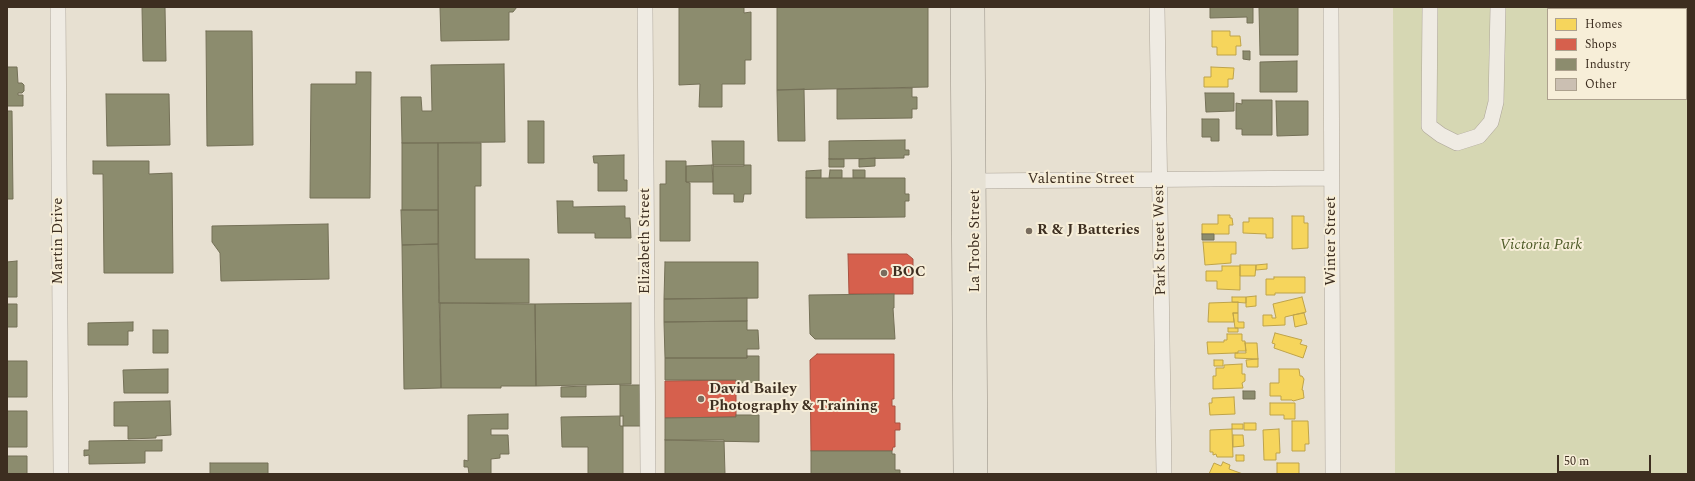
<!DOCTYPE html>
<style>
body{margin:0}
#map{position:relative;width:1695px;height:481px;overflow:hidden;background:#e7e0d1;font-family:Spectral,serif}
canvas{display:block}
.frame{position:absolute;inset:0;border:8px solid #3d2e20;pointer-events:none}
.legend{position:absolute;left:1547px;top:8px;width:140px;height:92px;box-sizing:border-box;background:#f7eed8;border:1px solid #ada18e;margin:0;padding:5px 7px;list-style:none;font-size:12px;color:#3d2e20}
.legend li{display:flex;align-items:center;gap:8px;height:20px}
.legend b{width:20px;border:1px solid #ada18e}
.scale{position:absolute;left:1557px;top:455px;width:94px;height:18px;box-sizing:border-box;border:2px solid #3d2e20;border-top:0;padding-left:5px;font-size:12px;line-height:14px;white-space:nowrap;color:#3d2e20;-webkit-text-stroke:3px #f7eed8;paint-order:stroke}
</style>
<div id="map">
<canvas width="1695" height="481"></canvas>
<div class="frame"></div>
<ul class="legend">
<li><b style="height:11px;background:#f6d55c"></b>Homes</li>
<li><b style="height:11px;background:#d6604d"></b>Shops</li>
<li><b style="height:11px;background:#8c8c6e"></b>Industry</li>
<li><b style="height:11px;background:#cbbfb2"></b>Other</li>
</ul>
<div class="scale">50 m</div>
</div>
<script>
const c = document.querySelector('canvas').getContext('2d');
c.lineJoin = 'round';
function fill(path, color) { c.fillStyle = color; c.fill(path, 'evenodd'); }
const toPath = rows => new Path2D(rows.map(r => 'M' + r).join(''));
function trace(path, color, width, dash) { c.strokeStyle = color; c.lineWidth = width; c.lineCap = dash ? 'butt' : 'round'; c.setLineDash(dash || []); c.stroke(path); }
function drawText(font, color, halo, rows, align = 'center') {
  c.font = font + ' Spectral,serif'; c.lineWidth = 4; c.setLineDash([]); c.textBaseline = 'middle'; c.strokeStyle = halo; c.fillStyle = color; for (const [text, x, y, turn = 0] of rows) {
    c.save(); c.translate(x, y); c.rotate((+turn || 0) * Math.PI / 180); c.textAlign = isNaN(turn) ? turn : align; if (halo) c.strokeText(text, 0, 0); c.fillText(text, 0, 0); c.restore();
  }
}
fill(toPath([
 [1393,7,1688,7,1688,474,1395,474],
 [1548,9,1686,9,1686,99,1548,99]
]), '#d6d7b3');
const homes = toPath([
 [1212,31,1230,31,1230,36,1240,36,1241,46,1236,46,1236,55,1217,55,1217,47,1212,47,1212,31],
 [1211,67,1234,68,1233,79,1228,79,1228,87,1204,87,1204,77,1211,77,1211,67],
 [1218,215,1230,215,1230,218,1232,218,1233,225,1229,225,1229,234,1202,234,1202,224,1218,224,1218,215],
 [1292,216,1304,216,1304,223,1308,223,1308,248,1292,249,1292,216],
 [1249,218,1273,218,1273,238,1266,238,1266,234,1243,233,1243,222,1249,222,1249,218],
 [1203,242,1236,242,1236,254,1231,254,1231,263,1205,265,1203,242],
 [1267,264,1267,269,1256,270,1256,265,1267,264],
 [1240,265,1256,265,1255,276,1240,276,1240,265],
 [1222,266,1240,266,1240,290,1217,289,1217,281,1206,281,1206,271,1222,271,1222,266],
 [1274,277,1305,277,1305,293,1275,293,1275,295,1266,295,1266,279,1274,279,1274,277],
 [1256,296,1256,306,1246,307,1246,297,1256,296],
 [1232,297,1246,297,1246,303,1232,302,1232,297],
 [1302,297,1306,312,1285,317,1285,325,1263,326,1263,315,1272,315,1272,318,1276,318,1273,304,1302,297],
 [1238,302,1238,313,1233,313,1234,322,1208,322,1209,303,1238,302],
 [1233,313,1238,313,1238,322,1244,322,1244,328,1235,328,1233,313],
 [1304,313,1307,324,1295,327,1293,315,1304,313],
 [1228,328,1238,328,1238,332,1228,332,1228,328],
 [1275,333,1302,340,1300,344,1307,346,1303,358,1274,348,1275,344,1272,343,1275,333],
 [1227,334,1242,334,1242,341,1245,341,1246,351,1238,351,1238,353,1235,353,1208,354,1207,342,1224,342,1224,340,1227,340,1227,334],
 [1245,343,1257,343,1258,359,1235,358,1235,353,1246,353,1245,343],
 [1258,359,1258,367,1247,367,1246,360,1258,359],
 [1214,360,1223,360,1223,366,1214,366,1214,360],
 [1242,364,1242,374,1245,374,1245,381,1242,383,1243,388,1213,389,1213,376,1216,376,1216,368,1224,368,1224,365,1242,364],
 [1279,369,1299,369,1300,376,1302,376,1304,379,1302,390,1303,390,1304,398,1293,401,1292,400,1281,400,1281,396,1270,396,1270,383,1279,383,1279,369],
 [1234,397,1235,414,1210,415,1209,403,1212,403,1212,398,1234,397],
 [1270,403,1295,403,1295,419,1284,419,1284,415,1270,415,1270,403],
 [1292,421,1308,421,1309,444,1305,444,1305,451,1292,451,1292,421],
 [1244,423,1256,423,1256,430,1244,430,1244,423],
 [1232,424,1243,424,1243,429,1232,429,1232,424],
 [1232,429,1233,457,1217,457,1216,454,1213,455,1213,452,1210,452,1210,430,1232,429],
 [1279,429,1280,453,1276,453,1276,460,1264,460,1263,430,1279,429],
 [1233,435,1243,435,1244,446,1233,447,1233,435],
 [1236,455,1244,455,1244,461,1236,461,1236,455],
 [1223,462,1230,465,1229,469,1243,474,1209,474,1214,463,1221,466,1223,462],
 [1277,463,1299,463,1299,474,1277,474,1277,463]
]);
fill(homes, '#f6d55c');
trace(homes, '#bea34a', 1);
const shops = toPath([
 [848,254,907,254,913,259,913,294,849,294,848,254],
 [817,354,894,354,894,399,892,399,892,406,895,406,895,423,900,423,900,430,895,430,895,447,893,447,892,451,811,451,810,360,817,354],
 [736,380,736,417,665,418,665,381,736,380]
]);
fill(shops, '#d6604d');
trace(shops, '#a85140', 1);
const industry = toPath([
 [142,7,165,7,166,61,143,61,142,7],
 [440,7,517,7,513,12,509,12,509,40,441,41,440,7],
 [679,7,744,7,744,13,751,12,751,60,745,60,745,84,722,84,722,107,699,107,700,84,679,85,679,7],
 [777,7,928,7,928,87,777,90,777,7],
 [1210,7,1253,7,1253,23,1247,23,1247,17,1210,18,1210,7],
 [1259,7,1298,7,1298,55,1260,55,1259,7],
 [206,31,252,31,253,145,207,146,206,31],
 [1243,51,1250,51,1250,60,1243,59,1243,51],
 [1297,61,1297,92,1260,92,1260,62,1297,61],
 [504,64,505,142,402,143,401,97,421,97,422,111,432,111,431,65,504,64],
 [7,67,17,67,18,83,22,83,24,85,24,91,22,93,18,93,18,95,23,95,23,106,7,106,7,67],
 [356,72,371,72,370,198,310,198,311,84,356,84,356,72],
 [912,88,912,97,917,97,917,109,912,109,912,118,837,119,837,89,912,88],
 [804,89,805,141,778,141,777,90,804,89],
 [1205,93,1234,93,1234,111,1206,112,1205,93],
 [106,94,169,94,170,145,107,146,106,94],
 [1242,100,1272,100,1272,135,1242,135,1242,129,1236,129,1236,103,1242,104,1242,100],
 [1276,101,1308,101,1308,135,1277,136,1276,101],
 [7,111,12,111,13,199,7,199,7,111],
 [1202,119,1219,119,1219,141,1211,141,1211,137,1202,137,1202,119],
 [528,121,544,121,544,163,528,163,528,121],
 [905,140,905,150,909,150,909,155,904,155,904,158,829,159,829,141,905,140],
 [712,141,744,141,744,166,713,166,712,141],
 [402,143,438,143,438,210,402,210,402,143],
 [438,143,481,143,481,186,475,186,475,259,529,259,529,303,439,303,438,143],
 [624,155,624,180,627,180,627,191,598,191,598,163,594,163,593,156,624,155],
 [875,158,875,166,859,167,859,159,875,158],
 [829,159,844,159,844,167,829,167,829,159],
 [93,161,149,161,149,174,172,173,173,273,104,273,103,174,93,174,93,161],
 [666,161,686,161,686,182,690,183,690,241,660,241,660,184,666,184,666,161],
 [712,165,713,182,686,182,686,166,712,165],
 [713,165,751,165,751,194,744,194,743,202,734,202,734,194,713,194,713,165],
 [821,170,821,178,806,178,806,171,821,170],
 [830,170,842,170,842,178,829,178,830,170],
 [853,170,865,170,865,178,853,178,853,170],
 [806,178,905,178,905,194,909,194,909,201,905,201,905,217,806,218,806,178],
 [557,201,573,201,573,207,625,206,625,218,630,218,631,238,595,238,595,233,558,233,557,201],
 [401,210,438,210,438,244,402,245,401,210],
 [328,224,329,279,221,281,220,253,212,242,212,226,328,224],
 [1202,234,1214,234,1214,240,1202,240,1202,234],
 [438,244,441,388,404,389,402,245,438,244],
 [17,261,17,297,7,297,7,262,17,261],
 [665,262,758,262,758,298,664,299,665,262],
 [894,294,894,308,893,308,895,339,815,339,810,334,809,295,894,294],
 [747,298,747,321,664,322,664,299,747,298],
 [440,303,535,304,536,386,501,386,501,388,441,388,440,303],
 [631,303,631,384,536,386,535,304,631,303],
 [7,304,17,304,17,327,7,327,7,304],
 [747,321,747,330,758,330,759,349,747,349,747,358,665,358,664,322,747,321],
 [133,322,133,331,128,331,128,345,88,345,88,323,133,322],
 [153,330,168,330,168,353,153,353,153,330],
 [747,356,759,356,759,382,736,383,736,380,665,380,665,358,747,358,747,356],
 [7,361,27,361,27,397,7,397,7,361],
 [168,369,168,393,124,393,123,370,168,369],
 [620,385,642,385,642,426,620,426,620,385],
 [586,386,586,397,561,397,561,387,586,386],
 [1243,391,1255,391,1255,399,1243,399,1243,391],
 [170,401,171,435,156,436,156,438,128,439,128,426,114,426,114,402,170,401],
 [7,411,27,411,27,447,7,447,7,411],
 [508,414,508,429,491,429,491,435,508,435,509,454,500,454,500,458,491,459,491,474,469,474,468,467,464,467,464,460,468,461,468,415,508,414],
 [736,415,759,415,759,442,665,440,665,418,736,417,736,415],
 [623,416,623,474,588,474,588,447,562,447,561,417,623,416],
 [162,440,162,451,145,451,145,463,89,464,89,455,84,456,84,450,89,450,89,441,162,440],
 [665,440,724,440,725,474,665,474,665,440],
 [811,451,892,451,892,454,895,454,895,470,900,470,900,474,811,474,811,451],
 [7,456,27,456,27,474,7,474,7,456],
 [210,463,268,463,268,474,210,474,210,463]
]);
fill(industry, '#8c8c6e');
trace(industry, '#747057', 1);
const building = toPath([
 [1598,7,1627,7,1623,9,1599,9,1598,7]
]);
fill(building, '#cbbfb2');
trace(building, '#a89c90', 1);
const minor = toPath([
 [58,7,61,474],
 [645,7,648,474],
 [1157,7,1164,474],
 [1331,7,1333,474],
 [1430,7,1429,126,1441,135,1457,143,1479,136,1491,122,1496,102,1498,7],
 [1657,7,1658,9],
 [1686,61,1688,63],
 [975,181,1331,178]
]);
const major = toPath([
 [960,7,963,474],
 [975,7,978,474]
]);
trace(minor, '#ada599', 16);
trace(major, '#928b80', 20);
trace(minor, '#efebe3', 15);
trace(major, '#e6e1d4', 19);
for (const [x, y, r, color] of [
 [1029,231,4,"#786c5e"],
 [884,273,4,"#786c5e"],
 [701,399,4,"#786c5e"]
]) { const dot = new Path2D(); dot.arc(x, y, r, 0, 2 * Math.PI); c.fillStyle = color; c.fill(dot); trace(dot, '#f7eed8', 1.5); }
drawText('15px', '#3d2e20', '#f7eed8', [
 ["Valentine Street",1081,180],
 ["Park Street West",1161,240,-91],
 ["Martin Drive",59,241,-90],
 ["Elizabeth Street",646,241,-90],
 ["La Trobe Street",976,241,-90],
 ["Winter Street",1332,241,-90]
]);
drawText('bold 15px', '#3d2e20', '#f7eed8', [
 ["R & J Batteries",1037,231],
 ["BOC",892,273],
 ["David Bailey",709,390],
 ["Photography & Training",709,407]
], 'left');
drawText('italic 15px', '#4d5a26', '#f7eed8', [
 ["Victoria Park",1541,246]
]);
</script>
